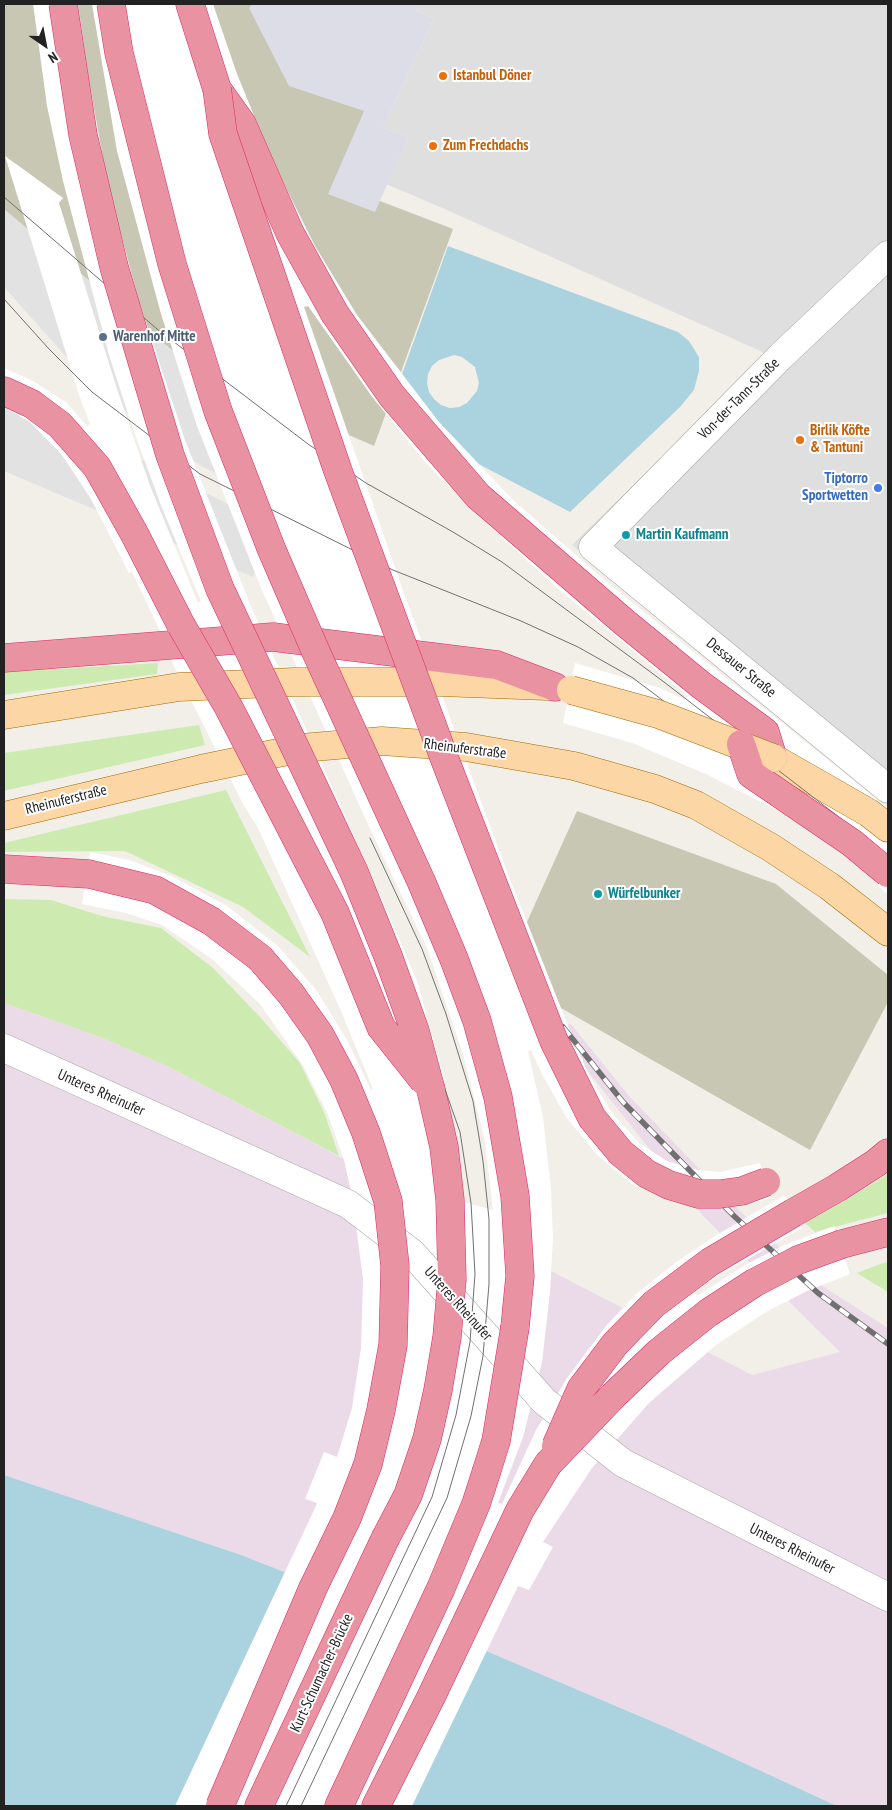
<!DOCTYPE html>
<meta charset="utf-8">
<style>
body{margin:0}
#map{position:relative;width:892px;height:1810px;overflow:hidden;background:#f2efe9;font-family:"PT Sans Narrow",sans-serif}
canvas{display:block}
.frame{position:absolute;inset:0;border:5px solid #222;pointer-events:none}
.north{position:absolute;left:20px;top:20px;width:50px;height:50px;-webkit-text-stroke:4px #fff;paint-order:stroke;rotate:147deg;font-size:14px;font-weight:700;line-height:20px;text-align:center;color:#222}
.north::after{content:'';display:block;margin:auto;width:18px;height:22px;background:#222;clip-path:polygon(50% 0,100% 100%,50% 72%,0 100%)}
</style>
<div id="map">
<canvas width="892" height="1810"></canvas>
<div class="frame"></div>
<div class="north">N</div>
</div>
<script>
const c = document.querySelector('canvas').getContext('2d');
c.lineJoin = 'round';
function fill(path, color) { c.fillStyle = color; c.fill(path, 'evenodd'); }
const toPath = rows => new Path2D(rows.map(r => 'M' + r).join(''));
function trace(path, color, width, dash) { c.strokeStyle = color; c.lineWidth = width; c.lineCap = dash ? 'butt' : 'round'; c.setLineDash(dash || []); c.stroke(path); }
function drawText(font, color, halo, rows, align = 'center') {
  c.font = font + ' "PT Sans Narrow",sans-serif'; c.lineWidth = 4; c.setLineDash([]); c.textBaseline = 'middle'; c.strokeStyle = halo; c.fillStyle = color; for (const [text, x, y, turn = 0] of rows) {
    c.save(); c.translate(x, y); c.rotate((+turn || 0) * Math.PI / 180); c.textAlign = isNaN(turn) ? turn : align; if (halo) c.strokeText(text, 0, 0); c.fillText(text, 0, 0); c.restore();
  }
}
fill(toPath([
 [420,4,888,4,888,798,840,761,572,545,767,354,447,210,386,184,408,137,383,128,434,18,416,11]
]), '#e0dfdf');
fill(toPath([
 [4,1003,100,1037,167,1066,325,1149,528,1259,752,1375,840,1352,703,1216,554,1029,571,1024,629,1096,740,1211,824,1287,888,1328,888,1806,837,1806,670,1729,491,1653,241,1555,4,1475]
]), '#ebdbe8');
fill(toPath([
 [4,4,268,4,380,96,367,196,453,229,374,446,4,285],
 [577,811,776,884,888,975,888,1002,810,1150,503,975]
]), '#c7c7b4');
fill(toPath([
 [158,663,157,674,4,695,4,672],
 [199,725,205,745,4,791,4,753],
 [226,790,310,957,243,907,125,851,4,852,4,843],
 [4,899,51,900,102,916,161,928,213,968,261,1018,300,1063,324,1112,339,1156,167,1066,100,1037,4,1003],
 [888,1174,888,1213,815,1232,805,1223,848,1199],
 [888,1262,888,1292,857,1273,880,1264]
]), '#cdebb0');
fill(toPath([
 [4,209,283,443,260,495,201,466,94,388,4,287],
 [4,390,271,526,253,577,4,471]
]), '#e2e2e2');
fill(toPath([
 [252,4,420,4,416,11,434,18,383,128,408,137,375,212,328,194,364,111,289,86,249,8]
]), '#dddde8');
fill(toPath([
 [448,246,678,332,689,341,699,357,699,371,694,390,680,407,570,512,387,416],
 [454,355,462,357,475,367,479,383,477,391,467,403,459,407,450,408,441,405,434,399,429,392,427,383,428,374,432,366,439,360],
 [4,1475,241,1555,491,1653,670,1729,837,1806,4,1806]
]), '#aad3df');
fill(toPath([
 [33,4,78,4,89,80,108,186,139,301,185,440,250,604,372,876,417,981,443,1073,457,1144,464,1202,493,1210,485,1141,463,1054,427,948,372,833,261,588,197,426,161,314,117,151,92,4,213,4,237,74,273,162,315,246,357,315,439,422,513,500,608,583,888,808,888,895,854,860,783,813,706,774,632,743,563,723,575,663,660,688,685,700,688,696,557,588,481,518,426,463,373,398,308,306,304,307,405,596,506,869,572,1036,589,1075,612,1113,639,1143,667,1161,698,1170,720,1172,760,1163,772,1198,742,1206,706,1208,664,1198,632,1184,597,1155,566,1117,543,1076,531,1050,528,1051,543,1117,551,1190,553,1239,550,1292,542,1362,523,1437,498,1503,502,1504,536,1430,567,1378,606,1326,635,1295,675,1263,715,1236,785,1195,802,1228,720,1275,694,1292,697,1296,747,1264,782,1246,834,1226,850,1274,807,1291,766,1312,716,1345,649,1403,592,1468,543,1542,553,1547,529,1590,518,1586,412,1806,175,1806,314,1510,317,1503,305,1499,324,1452,337,1457,352,1408,361,1348,363,1279,352,1196,344,1160,327,1112,302,1064,259,1003,212,959,162,925,126,913,82,904,90,852,129,860,171,876,227,906,278,946,317,991,347,1040,371,1090,373,1089,341,1011,258,828,243,804,160,638,162,635,132,572,129,573,91,499,62,455,30,422,4,407,4,368,33,381,67,403,87,426,90,424,79,395,5,156,63,198,59,203,117,389,149,483,198,603,201,601,162,508,133,429,109,355,63,181,47,106]
]), '#fff');
const street = toPath([
 [888,255,781,356,593,547,888,789],
 [4,1048,348,1204,412,1253,544,1401,623,1463,888,1597]
]);
const primary = toPath([
 [4,715,179,687,295,682,440,682,547,686],
 [773,758,869,813,888,828],
 [4,816,201,769,302,748,382,741,466,747,574,766,655,789,696,805,770,847,829,886,888,932]
]);
const highway = toPath([
 [190,4,217,89,242,124,290,233,335,314,392,396,478,496,624,622,701,685,765,732,773,758],
 [4,391,32,404,60,425,97,467,134,533,181,625],
 [4,658,273,637,497,665,555,687],
 [4,869,89,874,155,890,211,921,260,958],
 [493,1079,498,1097,515,1196,520,1276,515,1327],
 [431,1090,444,1147,450,1200,452,1279],
 [793,1213,837,1188,876,1163,888,1153],
 [842,1244,888,1232],
 [259,1806,385,1539],
 [339,1806,441,1588,476,1504,486,1473],
 [376,1806,431,1697,520,1510,548,1464]
]);
trace(street, '#a9a9a9', 29);
trace(primary, '#a06b00', 29);
trace(highway, '#dc2a67', 29);
trace(street, '#fff', 28);
trace(primary, '#fcd6a4', 28);
trace(highway, '#e892a2', 28);
trace(toPath([
 [4,197,157,329,308,444,366,483,453,532,502,562,664,682,888,855],
 [4,299,49,349,92,392,200,474,393,570,521,621,578,647,633,678,888,870],
 [286,1806,432,1497,456,1415,470,1342,475,1274,471,1203,460,1132,421,1021,350,850],
 [301,1806,447,1498,471,1416,483,1356,489,1284,489,1219,483,1161,473,1101,446,1014,422,949,370,838]
]), '#707070', 1);
const rail = toPath([
 [563,1027,623,1102,734,1216,818,1293,888,1344]
]);
trace(rail, '#707070', 5.5);
trace(rail, '#fff', 4, [11]);
const primaryBridge = toPath([
 [571,690,658,714,773,758]
]);
const highwayBridge = toPath([
 [63,4,83,135,114,267,170,455,220,589,354,872,388,956,415,1031,431,1090],
 [111,4,119,53,172,264,218,411,271,548,316,652,421,881,454,959,477,1021,493,1079],
 [217,89,223,134,338,471,445,760,554,1041,592,1118,621,1153,647,1174,669,1185,699,1194,720,1194,742,1191,766,1182],
 [181,625,229,708,335,913,381,1027,424,1081],
 [741,744,751,774,852,843,888,873],
 [556,1446,581,1389,615,1344,654,1304,710,1262,793,1213],
 [548,1464,613,1396,659,1352,708,1313,754,1283,798,1260,842,1244],
 [486,1473,496,1441,515,1327],
 [385,1539,408,1495,427,1439,438,1390,447,1337,452,1279],
 [220,1806,313,1588,347,1518,368,1464,381,1410,393,1345,395,1266,388,1201,366,1133,344,1080,320,1035,291,994,260,958]
]);
trace(primaryBridge, '#a06b00', 29, []);
trace(highwayBridge, '#dc2a67', 29, []);
trace(primaryBridge, '#fcd6a4', 28);
trace(highwayBridge, '#e892a2', 28);
for (const [x, y, r, color] of [
 [443,76,5,"#e8710a"],
 [433,146,5,"#e8710a"],
 [103,337,5,"#5c6f8a"],
 [800,440,5,"#e8710a"],
 [878,488,5,"#3f7fe0"],
 [626,535,5,"#0f9aa8"],
 [598,894,5,"#0f9aa8"]
]) { const dot = new Path2D(); dot.arc(x, y, r, 0, 2 * Math.PI); c.fillStyle = color; c.fill(dot); trace(dot, '#fff', 2); }
drawText('bold 15px', '#c56008', '#fff', [
 ["Istanbul Döner",453,76],
 ["Zum Frechdachs",443,146],
 ["Birlik Köfte",810,431],
 ["& Tantuni",810,448]
], 'left');
drawText('bold 15px', '#4e5e75', '#fff', [
 ["Warenhof Mitte",113,337]
], 'left');
drawText('15px', '#222', '#fff', [
 ["Von-der-Tann-Straße",739,399,-45],
 ["Dessauer Straße",741,668,39],
 ["Rheinuferstraße",465,749,7],
 ["Rheinuferstraße",66,800,-14],
 ["Unteres Rheinufer",101,1093,24],
 ["Unteres Rheinufer",458,1304,48],
 ["Unteres Rheinufer",792,1549,27],
 ["Kurt-Schumacher-Brücke",322,1673,-65]
]);
drawText('bold 15px', '#366cbe', '#fff', [
 ["Tiptorro",868,479],
 ["Sportwetten",868,496]
], 'right');
drawText('bold 15px', '#0d838f', '#fff', [
 ["Martin Kaufmann",636,535],
 ["Würfelbunker",608,894]
], 'left');
</script>
